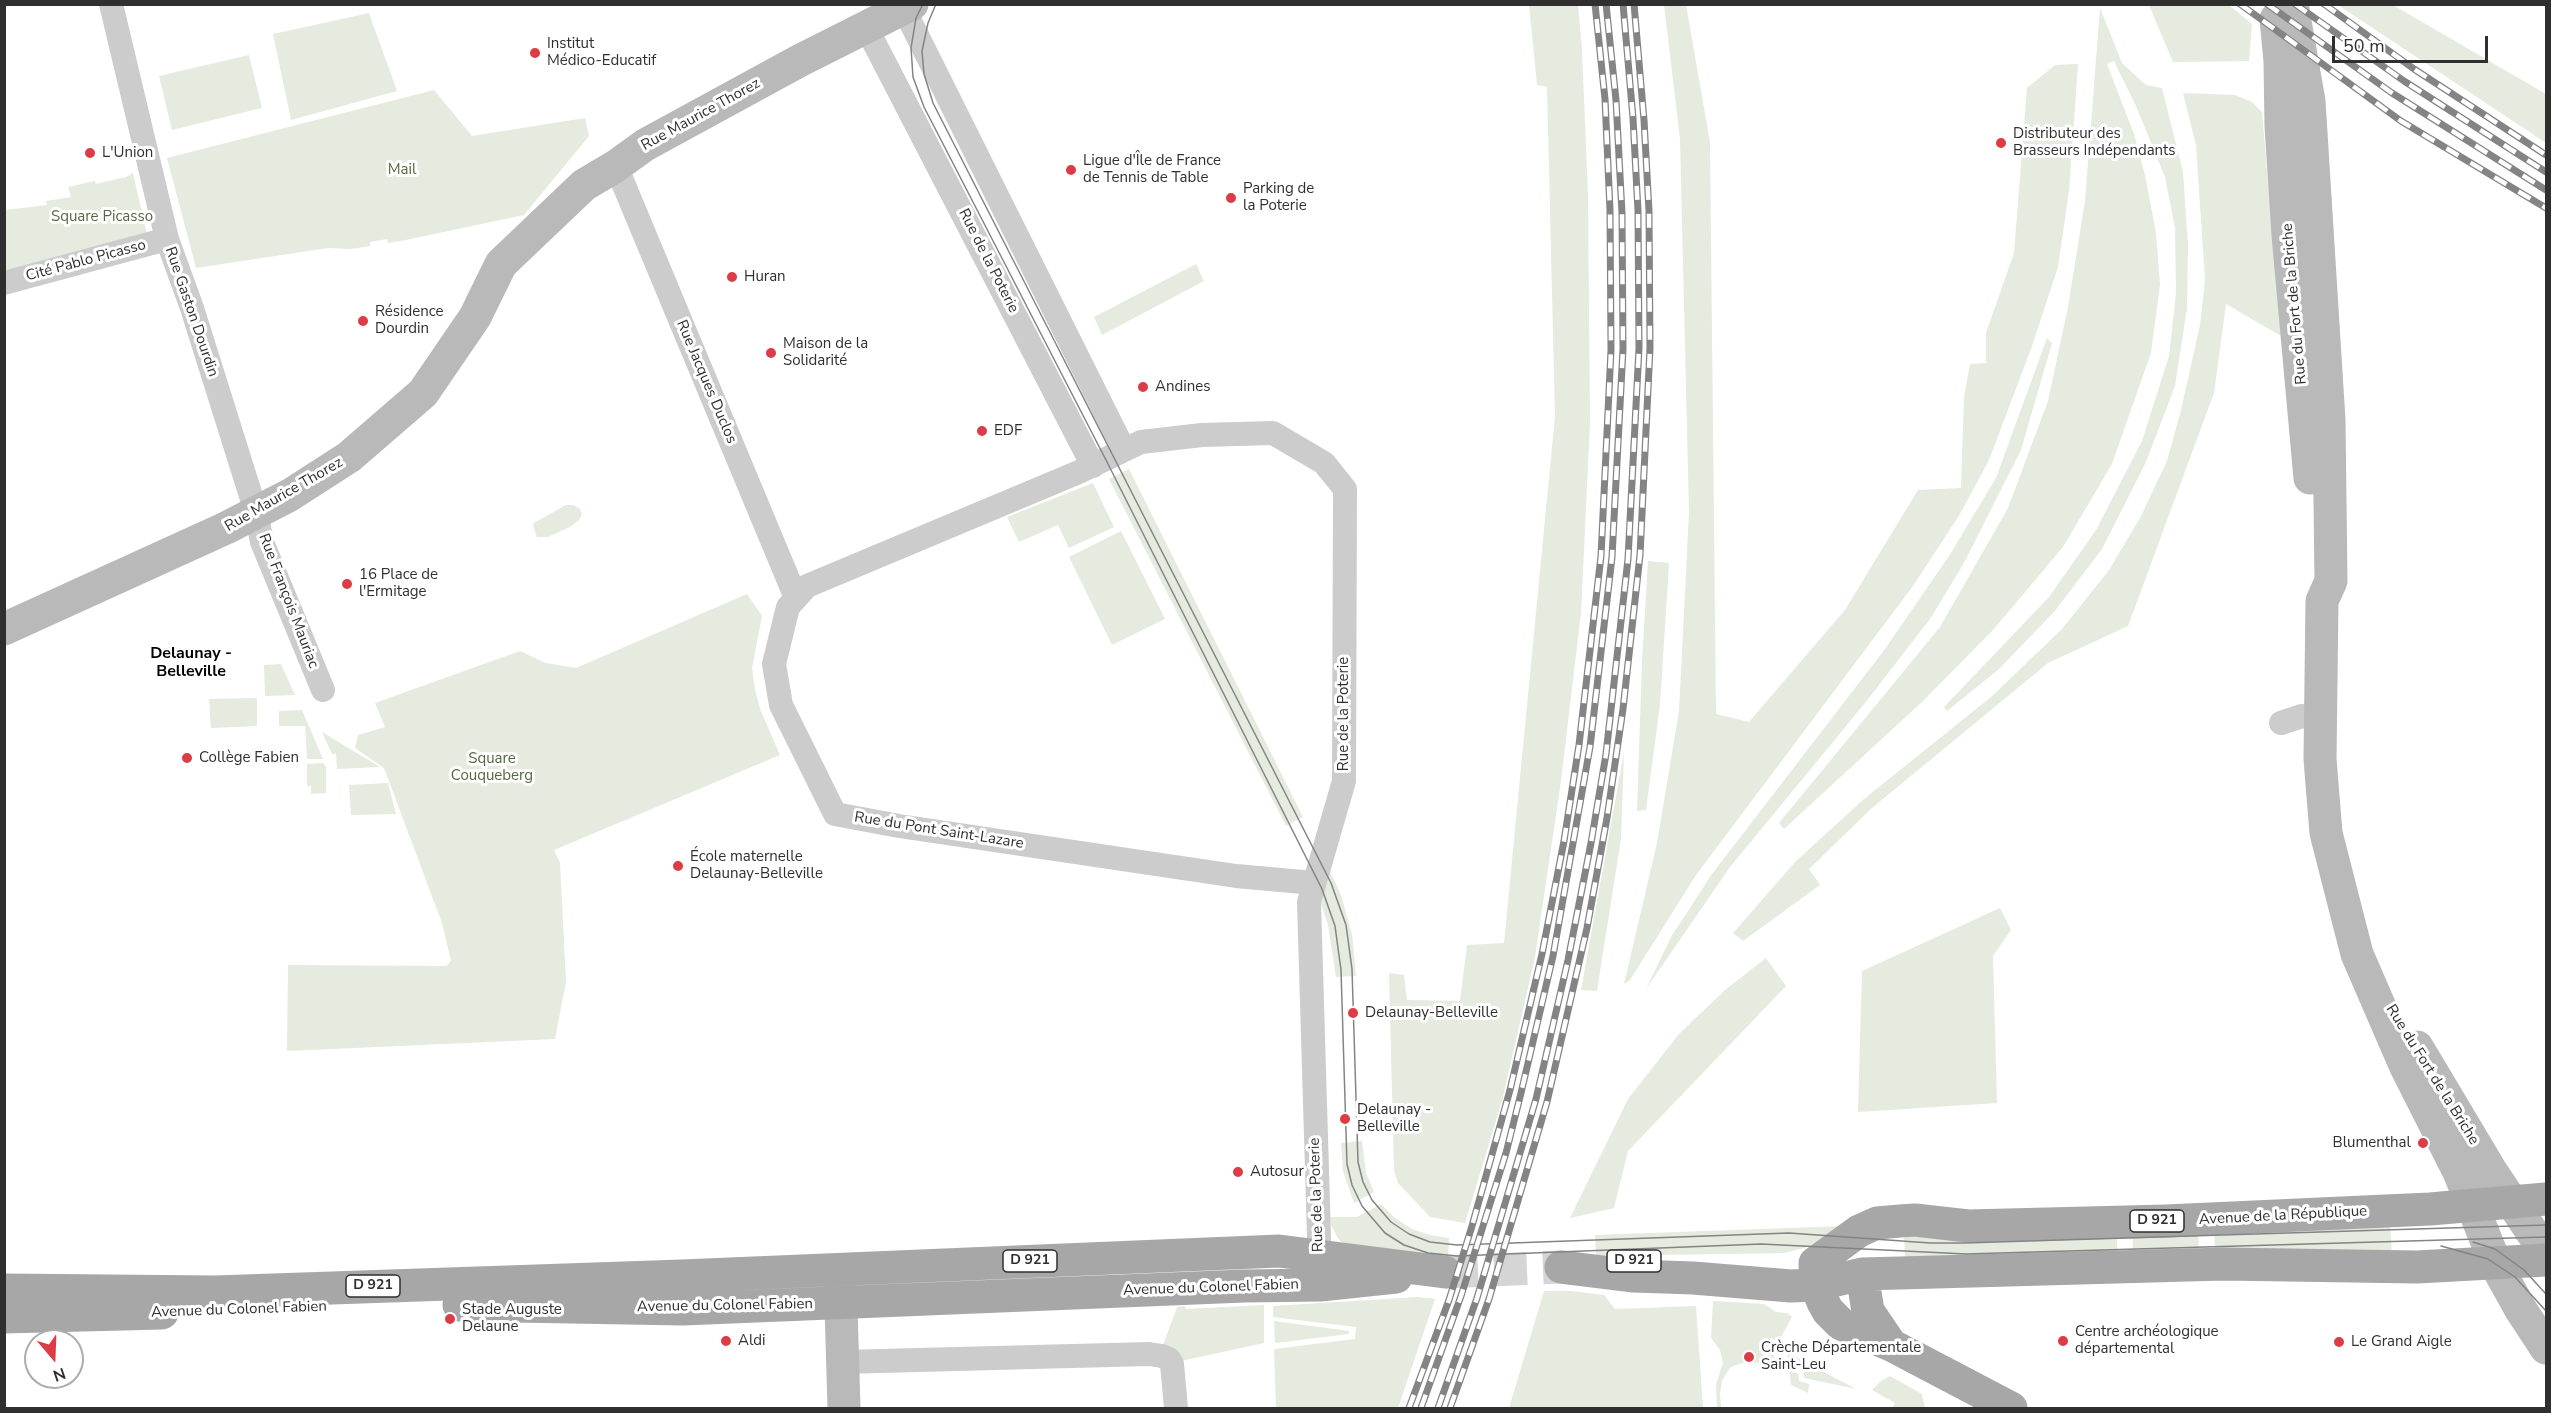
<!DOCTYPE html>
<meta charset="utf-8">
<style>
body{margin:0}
#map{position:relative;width:2551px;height:1413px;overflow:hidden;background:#fff;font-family:"Nunito Sans",sans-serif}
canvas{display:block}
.frame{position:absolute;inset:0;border:6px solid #2f2f2f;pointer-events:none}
.north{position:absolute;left:24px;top:1329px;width:60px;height:60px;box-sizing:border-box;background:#fff;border:2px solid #acacac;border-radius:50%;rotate:161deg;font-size:16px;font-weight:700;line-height:24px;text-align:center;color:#2f2f2f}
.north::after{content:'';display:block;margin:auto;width:21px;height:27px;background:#db3c45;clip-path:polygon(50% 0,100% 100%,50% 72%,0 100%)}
.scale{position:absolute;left:2332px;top:36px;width:156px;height:27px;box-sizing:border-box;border:3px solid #2f2f2f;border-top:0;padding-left:8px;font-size:18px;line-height:21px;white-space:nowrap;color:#2f2f2f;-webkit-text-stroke:4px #fff;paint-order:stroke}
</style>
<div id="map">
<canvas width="2551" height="1413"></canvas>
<div class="frame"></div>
<div class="north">N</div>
<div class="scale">50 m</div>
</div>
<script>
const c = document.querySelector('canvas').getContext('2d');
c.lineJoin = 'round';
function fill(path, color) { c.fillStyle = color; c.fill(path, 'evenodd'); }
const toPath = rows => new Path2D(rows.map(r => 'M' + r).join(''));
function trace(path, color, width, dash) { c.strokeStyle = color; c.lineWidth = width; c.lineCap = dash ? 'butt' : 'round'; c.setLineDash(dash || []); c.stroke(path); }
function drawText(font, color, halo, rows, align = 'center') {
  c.font = font + ' "Nunito Sans",sans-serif'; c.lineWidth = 6; c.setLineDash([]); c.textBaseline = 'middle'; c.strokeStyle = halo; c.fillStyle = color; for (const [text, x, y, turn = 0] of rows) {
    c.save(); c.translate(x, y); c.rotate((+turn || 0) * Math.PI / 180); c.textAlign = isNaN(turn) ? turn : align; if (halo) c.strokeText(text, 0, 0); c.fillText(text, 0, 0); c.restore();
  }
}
fill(toPath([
 [1529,5,1578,5,1582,50,1588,194,1590,423,1581,613,1561,781,1535,957,1502,1101,1465,1223,1430,1217,1398,1183,1394,1170,1389,973,1404,975,1407,1000,1460,1001,1467,945,1504,943,1555,416,1547,87,1537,85],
 [1664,5,1686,5,1710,142,1716,714,1749,722,1845,610,1918,490,1961,488,1964,397,1970,364,1986,363,1986,333,2014,253,2027,88,2055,65,2078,64,2069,191,2058,267,2031,349,1989,460,1960,514,1913,586,1696,875,1630,980,1624,984,1657,843,1679,711,1689,512,1680,139],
 [2149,5,2229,5,2252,24,2249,61,2173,62],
 [2338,5,2393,5,2546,94,2546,143],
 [2100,8,2122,63,2146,85,2162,88,2183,172,2188,245,2187,308,2175,386,2146,462,2102,549,2054,612,1999,669,1947,711,1944,707,2049,597,2096,530,2142,441,2169,356,2176,293,2175,228,2165,177,2136,106,2114,61,2107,64,2134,134,2145,175,2156,233,2160,285,2151,353,2112,464,2063,547,1993,630,1922,702,1784,829,1779,823,1940,627,2008,508,2048,401,2068,307,2085,201],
 [369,13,397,91,291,120,273,34],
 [249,55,262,108,172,130,159,76],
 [434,90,472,136,585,118,589,136,524,215,406,240,388,243,387,239,370,242,370,246,351,249,328,248,196,268,167,158],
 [2183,93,2235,95,2252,102,2262,112,2281,336,2226,304,2214,393,2128,626,2048,663,1872,808,1809,869,1820,885,1743,941,1733,933,1796,861,1864,799,1991,697,2062,629,2109,570,2140,518,2167,461,2181,410,2200,325,2205,280,2196,145],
 [133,173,148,239,5,281,5,210,47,205,46,201,71,197,68,187,95,181,96,184,126,177],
 [1196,264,1204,281,1102,335,1094,317],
 [2047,338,2052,343,2021,450,1964,563,1930,619,1865,703,1730,867,1646,989,1671,937,1712,874,1885,649,1949,556,1996,478],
 [1129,469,1303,817,1286,826,1109,479],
 [1093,483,1114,527,1069,548,1058,525,1019,542,1007,517],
 [566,505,573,505,580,509,582,514,579,520,570,527,548,537,537,537,533,526,534,523],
 [1121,531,1165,619,1112,645,1069,557],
 [1648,561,1669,563,1660,705,1646,810,1637,811,1642,662],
 [747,594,762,616,752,668,755,689,760,709,780,755,554,850,560,863,566,982,555,1039,287,1051,288,965,446,966,451,961,442,923,384,768,355,748,358,735,385,727,375,703,520,651,546,663,576,668],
 [281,664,295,695,265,696,264,665],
 [257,698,257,726,211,728,209,699],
 [302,710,323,759,307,759,305,726,279,726,279,711],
 [322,732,380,767,337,769,336,754,332,754],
 [1624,752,1621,839,1597,991,1581,990],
 [323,763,326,767,326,793,311,794,311,786,307,786,307,764],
 [388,783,396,814,351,815,349,785],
 [1329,869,1341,895,1352,934,1356,976,1336,977,1328,925,1321,904],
 [2000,908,2011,930,1993,956,1997,1103,1858,1112,1862,971],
 [1766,958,1786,986,1628,1151,1614,1208,1570,1218,1628,1099,1679,1034,1725,990],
 [1362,1141,1366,1173,1374,1192,1354,1203,1343,1171,1341,1143],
 [1381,1204,1395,1218,1412,1229,1430,1235,1449,1238,1448,1262,1347,1246,1339,1240,1331,1225,1330,1217,1357,1217],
 [2390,1222,2392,1256,2215,1253,2214,1228],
 [1844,1226,1815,1245,1784,1253,1596,1256,1595,1235],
 [2198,1228,2199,1254,2133,1256,2133,1230],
 [1904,1230,2117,1231,2117,1257,1905,1264],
 [1544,1291,1571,1291,1604,1295,1615,1309,1696,1306,1703,1408,1509,1408],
 [1417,1297,1435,1299,1398,1408,1276,1408,1274,1349,1355,1339,1356,1327,1273,1317,1273,1306],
 [1713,1301,1764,1304,1776,1312,1787,1313,1792,1317,1779,1341,1771,1338,1775,1362,1742,1363,1731,1367,1727,1372,1722,1381,1720,1393,1721,1408,1717,1408,1716,1384,1723,1363,1720,1350,1711,1338],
 [1264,1305,1264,1343,1181,1361,1163,1345,1177,1307,1185,1306,1186,1309],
 [1274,1321,1349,1331,1349,1334,1275,1343],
 [1787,1353,1790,1354,1856,1389,1804,1378,1802,1361,1792,1362,1792,1373,1798,1373,1799,1381,1809,1384,1808,1393,1791,1385],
 [1890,1376,1922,1394,1925,1408,1892,1408,1895,1403,1872,1390,1881,1381]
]), '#e5ebde');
trace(toPath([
 [1445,1272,1561,1267]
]), '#d5d5d5', 33, [33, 16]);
trace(toPath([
 [111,4,167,239,192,308,256,512,262,542,323,690],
 [904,9,1124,450],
 [866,27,1093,466],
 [616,166,796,598],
 [4,283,167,239],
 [2281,723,2302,716,2321,718],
 [1314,883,1236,876,899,826,835,814,781,705,774,664,788,607,807,586,1079,472,1141,442,1202,435,1273,433,1324,463,1345,489,1344,781,1309,902,1320,1271],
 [842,1362,1149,1354,1162,1356,1169,1359,1172,1364,1176,1408]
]), '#ccc', 24);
trace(toPath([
 [2292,4,2309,101,2329,420,2331,581,2322,601,2320,759,2326,833,2357,954,2405,1065,2459,1172,2496,1265,2521,1310,2546,1348],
 [2276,19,2280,61,2281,126,2288,235,2310,478],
 [4,629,226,528,290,495,349,457,423,393,475,317,501,264,584,185,616,166,645,145,799,61,912,4],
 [2417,1047,2491,1171,2546,1253],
 [840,1274,844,1408]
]), '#b9b9b9', 33);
trace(toPath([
 [1815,1263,1859,1231,1877,1223,1900,1221,1915,1220,1968,1226,2166,1221,2430,1209,2546,1199],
 [1815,1264,1816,1285,1823,1302,1828,1311,1841,1324,1891,1345,2011,1408],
 [1561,1267,1634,1276,1693,1278,1791,1286,1816,1285,1862,1274,1900,1273,2224,1264,2417,1267,2546,1260],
 [1862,1274,1868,1311,1891,1345],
 [4,1290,215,1292,682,1276,1279,1251,1445,1272],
 [459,1305,683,1309,1244,1286,1320,1285,1396,1277],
 [4,1317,162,1313]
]), '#a7a7a7', 33);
trace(toPath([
 [923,4,916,18,911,48,913,77,924,107,1106,460,1322,889,1335,926,1341,970,1347,1164,1352,1185,1362,1206,1385,1233,1404,1245,1428,1253,1457,1256,1761,1244,1966,1254,2546,1237],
 [936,4,928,23,922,51,924,74,933,103,1331,883,1346,925,1352,969,1358,1162,1363,1182,1372,1200,1391,1222,1409,1234,1430,1242,1457,1245,1789,1233,1930,1243,1964,1243,2546,1225],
 [2473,1242,2495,1249,2513,1262,2524,1270,2546,1294],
 [2441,1246,2488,1259,2515,1277,2546,1311]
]), '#848484', 1.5);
const rail = toPath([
 [2240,4,2401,121,2546,208],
 [2267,4,2392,93,2546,190],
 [2295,4,2404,81,2546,172],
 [2324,4,2414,69,2546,155],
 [1409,1408,1449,1300,1472,1226,1510,1090,1542,954,1564,841,1579,745,1601,556,1611,350,1610,210,1605,99,1595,4],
 [1421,1408,1461,1296,1506,1153,1521,1093,1553,956,1590,747,1612,557,1623,349,1622,213,1616,100,1606,4],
 [1438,1408,1477,1298,1536,1099,1568,960,1591,843,1606,754,1628,559,1639,348,1638,211,1633,118,1623,4],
 [1450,1408,1489,1299,1547,1102,1587,928,1607,818,1623,709,1640,555,1650,348,1649,211,1644,120,1634,4]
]);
trace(rail, '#848484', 7);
trace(rail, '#fff', 4.5, [14]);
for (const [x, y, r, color] of [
 [535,53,6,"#db3c45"],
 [2001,143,6,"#db3c45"],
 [90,153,6,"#db3c45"],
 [1071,170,6,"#db3c45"],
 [1231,198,6,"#db3c45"],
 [732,277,6,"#db3c45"],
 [363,321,6,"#db3c45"],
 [771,353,6,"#db3c45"],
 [1143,387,6,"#db3c45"],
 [982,431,6,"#db3c45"],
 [347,584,6,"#db3c45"],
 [187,758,6,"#db3c45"],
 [678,866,6,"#db3c45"],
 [1353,1013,6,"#db3c45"],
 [1345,1119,6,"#db3c45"],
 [2423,1143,6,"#db3c45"],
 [1238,1172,6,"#db3c45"],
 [450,1319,6,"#db3c45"],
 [726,1341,6,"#db3c45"],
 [2063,1341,6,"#db3c45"],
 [2339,1342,6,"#db3c45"],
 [1749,1357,6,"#db3c45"]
]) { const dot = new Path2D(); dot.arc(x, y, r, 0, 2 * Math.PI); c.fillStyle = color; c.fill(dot); trace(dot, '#fff', 2); }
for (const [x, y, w] of [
 [2157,1221,54],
 [1030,1261,54],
 [1634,1261,54],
 [373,1286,54]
]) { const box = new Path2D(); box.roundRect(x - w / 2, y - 11, w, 22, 4.5); c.fillStyle = '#fff'; c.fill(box); trace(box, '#2f2f2f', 1.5); }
drawText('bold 14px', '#2f2f2f', null, [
 ["D 921",2157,1221],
 ["D 921",1030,1261],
 ["D 921",1634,1261],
 ["D 921",373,1286]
]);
drawText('15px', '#2f2f2f', '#fff', [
 ["Institut",547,44],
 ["Médico-Educatif",547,61],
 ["Distributeur des",2013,134],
 ["Brasseurs Indépendants",2013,151],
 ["L'Union",102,153],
 ["Ligue d'Île de France",1083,161],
 ["de Tennis de Table",1083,178],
 ["Parking de",1243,189],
 ["la Poterie",1243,206],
 ["Huran",744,277],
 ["Résidence",375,312],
 ["Dourdin",375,329],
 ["Maison de la",783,344],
 ["Solidarité",783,361],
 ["Andines",1155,387],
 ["EDF",994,431],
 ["16 Place de",359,575],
 ["l'Ermitage",359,592],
 ["Collège Fabien",199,758],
 ["École maternelle",690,857],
 ["Delaunay-Belleville",690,874],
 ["Delaunay-Belleville",1365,1013],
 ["Delaunay -",1357,1110],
 ["Belleville",1357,1127],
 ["Blumenthal",2411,1143,"right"],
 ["Autosur",1250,1172],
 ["Stade Auguste",462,1310],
 ["Delaune",462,1327],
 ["Centre archéologique",2075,1332],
 ["départemental",2075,1349],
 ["Aldi",738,1341],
 ["Le Grand Aigle",2351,1342],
 ["Crèche Départementale",1761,1348],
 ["Saint-Leu",1761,1365]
], 'left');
drawText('15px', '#2f2f2f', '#fff', [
 ["Rue Maurice Thorez",701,115,-29],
 ["Cité Pablo Picasso",86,261,-15],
 ["Rue de la Poterie",988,261,63],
 ["Rue du Fort de la Briche",2295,304,-95],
 ["Rue Gaston Dourdin",191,312,71],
 ["Rue Jacques Duclos",706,382,67],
 ["Rue Maurice Thorez",284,495,-30],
 ["Rue François Mauriac",288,601,69],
 ["Rue de la Poterie",1344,714,-90],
 ["Rue du Pont Saint-Lazare",939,831,9],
 ["Rue du Fort de la Briche",2432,1075,58],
 ["Rue de la Poterie",1317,1195,-92],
 ["Avenue de la République",2283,1216,-3],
 ["Avenue du Colonel Fabien",1211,1288,-2],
 ["Avenue du Colonel Fabien",725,1306,-1],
 ["Avenue du Colonel Fabien",239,1310,-2]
]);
drawText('15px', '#51683f', '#fff', [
 ["Mail",402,170],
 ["Square Picasso",102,217],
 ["Square",492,759],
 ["Couqueberg",492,776]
]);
drawText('bold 16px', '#000', '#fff', [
 ["Delaunay -",191,654],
 ["Belleville",191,672]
]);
</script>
